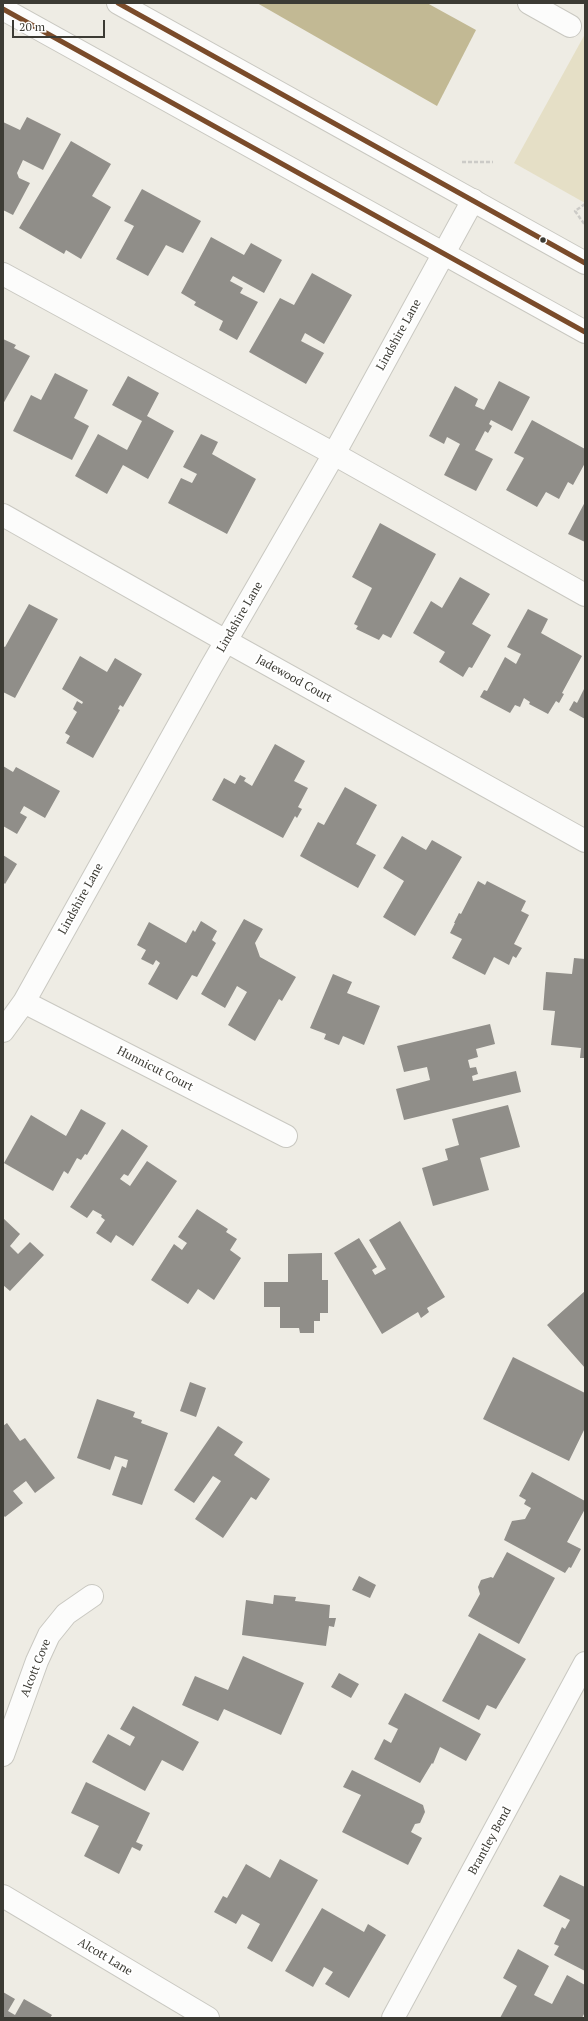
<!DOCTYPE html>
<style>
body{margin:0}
#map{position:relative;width:588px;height:2021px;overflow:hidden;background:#eeece4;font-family:"PT Serif",serif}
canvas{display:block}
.frame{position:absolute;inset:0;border:4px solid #3c3b34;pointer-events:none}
.scale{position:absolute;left:12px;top:20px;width:93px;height:18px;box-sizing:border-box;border:2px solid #3c3b34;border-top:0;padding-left:5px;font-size:12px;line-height:14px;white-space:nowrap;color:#3c3b34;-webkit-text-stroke:3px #fff;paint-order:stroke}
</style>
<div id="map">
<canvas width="588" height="2021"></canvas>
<div class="frame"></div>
<div class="scale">20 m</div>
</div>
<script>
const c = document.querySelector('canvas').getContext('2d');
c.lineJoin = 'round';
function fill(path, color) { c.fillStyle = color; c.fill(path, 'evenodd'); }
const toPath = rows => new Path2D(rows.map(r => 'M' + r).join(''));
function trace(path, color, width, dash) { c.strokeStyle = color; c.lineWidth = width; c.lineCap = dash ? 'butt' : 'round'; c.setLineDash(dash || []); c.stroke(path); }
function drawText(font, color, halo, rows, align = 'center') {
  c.font = font + ' "PT Serif",serif'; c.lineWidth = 4; c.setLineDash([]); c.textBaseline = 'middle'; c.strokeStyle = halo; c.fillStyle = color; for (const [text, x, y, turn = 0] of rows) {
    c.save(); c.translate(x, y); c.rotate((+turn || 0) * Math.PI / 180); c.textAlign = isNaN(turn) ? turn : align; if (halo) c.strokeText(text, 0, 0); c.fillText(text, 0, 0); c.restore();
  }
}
fill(toPath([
 [585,34,585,203,514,163]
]), '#e5dfc6');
fill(toPath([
 [257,3,427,3,476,30,437,106]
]), '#c2b994');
fill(toPath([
 [27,117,61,134,43,170,23,160,17,173,19,178,30,183,13,215,3,210,3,122,20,130],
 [71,141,111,164,92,196,111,207,81,259,66,250,64,254,19,228],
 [142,189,201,221,183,253,166,245,148,276,116,259,134,226,124,221],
 [211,237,244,255,251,243,282,260,264,293,233,276,230,281,243,288,240,293,258,302,237,340,219,330,223,321,194,305,196,302,181,293],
 [312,273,352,295,324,344,305,333,301,341,324,353,306,384,249,352,280,298,294,305],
 [3,339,16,345,14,348,30,356,3,404],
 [55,373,88,390,74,418,89,426,72,460,13,431,31,395,41,400],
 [128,376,159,393,147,416,174,431,148,479,123,465,107,494,75,476,98,434,127,450,142,421,112,405],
 [499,381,530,397,512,431,491,420,489,424,492,426,488,433,485,431,475,450,493,459,476,491,444,475,460,444,447,437,444,444,429,436,455,386,478,399,475,406,484,410],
 [532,420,585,449,585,463,573,485,568,482,559,499,546,492,537,507,506,490,524,458,514,453],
 [201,434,218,442,212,454,256,479,227,534,168,503,181,478,192,483,197,474,183,467],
 [585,502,585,542,568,534],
 [380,523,436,554,391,638,383,634,379,640,356,629,358,626,354,624,372,588,352,577],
 [460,577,490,594,472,624,491,635,472,668,469,667,463,677,439,662,445,652,413,633,431,601,442,608],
 [29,604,58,619,15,698,3,692,3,646,5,647],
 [528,609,548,619,541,633,582,656,562,693,564,694,559,703,556,701,548,714,529,704,530,702,524,698,520,707,515,705,510,713,480,697,484,690,487,691,505,657,516,664,521,654,507,647],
 [80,656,107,672,115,658,142,674,123,707,120,705,118,709,120,710,93,758,66,743,70,736,65,733,77,712,73,709,77,701,82,704,83,702,62,689],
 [585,687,585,719,569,710,574,701,577,703],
 [275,744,305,761,294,781,308,788,298,807,302,809,297,818,295,816,283,838,212,800,224,778,235,784,240,775,246,778,244,781,252,786],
 [3,766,13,772,16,767,60,791,45,818,24,806,20,813,27,817,17,834,3,826],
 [345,787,377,805,356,844,376,855,358,888,300,856,318,822,324,825],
 [402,836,426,850,432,840,462,857,415,936,383,917,404,881,383,868],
 [3,855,17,864,5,884,3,882],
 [478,881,485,885,487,881,526,901,521,911,529,915,514,944,522,948,516,958,513,956,509,965,494,957,485,975,452,958,462,939,450,933,455,923,454,923,459,913,461,914],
 [244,919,263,929,255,943,260,957,296,977,282,1001,279,999,255,1041,228,1025,247,992,237,986,225,1008,201,994],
 [201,921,217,931,212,940,216,943,197,977,192,975,177,1000,148,984,160,963,156,960,153,965,141,959,146,950,137,945,149,922,186,943,193,930,195,932],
 [574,958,585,959,585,1058,580,1058,581,1048,551,1045,555,1011,543,1010,546,972,572,974],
 [333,974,352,982,347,993,380,1006,364,1045,343,1036,339,1045,324,1039,326,1034,310,1028],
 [490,1024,495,1044,476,1049,478,1057,468,1060,470,1068,476,1067,478,1074,472,1076,473,1081,516,1071,521,1092,404,1120,396,1089,430,1080,427,1067,404,1072,397,1046],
 [508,1105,520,1147,480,1158,489,1190,433,1206,422,1168,448,1160,445,1149,459,1145,452,1119],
 [81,1109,106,1123,87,1155,85,1154,81,1160,77,1158,68,1174,64,1171,53,1191,4,1163,31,1115,66,1136],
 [122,1129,148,1146,128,1176,124,1174,120,1179,130,1186,147,1161,177,1181,133,1246,116,1235,111,1243,96,1233,105,1220,101,1217,102,1215,93,1210,87,1218,70,1207],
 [197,1209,228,1229,226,1232,237,1239,230,1250,241,1258,214,1300,198,1289,188,1304,151,1280,174,1244,182,1250,187,1243,178,1237],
 [3,1218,20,1234,10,1246,18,1254,30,1242,44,1255,10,1291,3,1285],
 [400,1221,445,1297,427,1308,429,1312,421,1318,418,1312,382,1334,334,1253,359,1238,377,1267,372,1270,375,1275,386,1269,369,1240],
 [322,1253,322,1280,328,1280,328,1313,320,1313,320,1321,314,1321,314,1333,300,1333,299,1328,280,1328,280,1307,264,1307,264,1282,288,1282,288,1254],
 [585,1291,585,1368,547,1325],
 [513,1357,585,1393,585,1428,569,1461,483,1419],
 [190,1382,206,1388,196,1417,180,1411],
 [97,1399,135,1412,133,1417,142,1420,141,1423,168,1433,142,1505,112,1495,122,1466,126,1468,128,1460,115,1456,110,1470,77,1458],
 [7,1423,20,1441,25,1438,55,1478,35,1493,26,1481,13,1491,23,1503,5,1517,3,1515,3,1426],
 [218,1426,243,1442,234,1455,270,1479,256,1500,251,1497,223,1538,195,1519,221,1481,213,1476,194,1503,174,1490],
 [532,1472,585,1501,585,1509,567,1542,581,1549,571,1568,569,1567,565,1573,504,1540,512,1521,525,1519,531,1508,524,1504,526,1500,519,1496],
 [507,1552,555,1578,519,1644,468,1616,480,1594,478,1587,481,1580,491,1577,493,1578],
 [359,1576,376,1585,370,1598,352,1590],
 [274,1595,296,1597,295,1601,330,1605,329,1618,336,1618,334,1627,329,1626,326,1646,242,1635,246,1600,273,1604],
 [479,1633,526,1659,496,1709,487,1705,479,1720,442,1701],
 [243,1656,304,1683,281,1735,224,1709,218,1721,182,1705,195,1676,228,1690],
 [339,1673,359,1684,351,1698,331,1687],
 [405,1693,481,1734,466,1761,440,1747,433,1764,432,1763,420,1783,374,1759,384,1739,391,1743,398,1729,388,1724],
 [133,1706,199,1742,183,1771,162,1760,145,1791,92,1762,108,1734,130,1746,135,1737,120,1729],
 [352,1770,423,1805,425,1812,420,1823,415,1824,411,1832,422,1838,408,1865,342,1832,361,1795,343,1787],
 [86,1782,150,1813,136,1842,143,1845,140,1851,132,1847,119,1874,84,1856,99,1826,71,1813],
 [280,1859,318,1880,272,1962,247,1948,260,1924,242,1914,236,1924,214,1912,223,1896,227,1898,246,1864,270,1878],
 [560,1875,585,1887,585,1971,554,1955,559,1946,554,1944,562,1927,565,1929,570,1920,543,1906],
 [322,1908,364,1932,368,1924,386,1935,349,1998,325,1984,333,1972,324,1967,313,1987,285,1971],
 [518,1949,549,1966,534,1995,552,2004,567,1975,585,1985,585,2012,582,2018,500,2018,517,1986,503,1978],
 [3,1992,15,1999,8,2011,15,2015,24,1999,52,2015,50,2018,3,2018]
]), '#908e89');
const minor = toPath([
 [529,3,570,26],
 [3,274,334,454,585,595],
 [3,515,226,641,585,841],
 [24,1002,286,1136],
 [3,1031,24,1002,211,667,334,454,473,200],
 [3,1755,37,1661,49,1635,66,1614,92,1596],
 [3,1896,208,2018],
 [393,2018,585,1663]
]);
const major = toPath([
 [118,3,585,263],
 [3,9,585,332]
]);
trace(minor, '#c9c8c1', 24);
trace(major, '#c9c8c1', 24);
trace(toPath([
 [462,162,493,162],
 [585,204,575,211,585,225]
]), '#cccbc7', 2.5, [4, 2]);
trace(minor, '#fcfcfb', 22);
trace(major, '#fcfcfb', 22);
trace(toPath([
 [118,3,585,263],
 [3,9,585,332]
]), '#7a4b2a', 5);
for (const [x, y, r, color] of [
 [543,240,3.5,"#3c3b34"]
]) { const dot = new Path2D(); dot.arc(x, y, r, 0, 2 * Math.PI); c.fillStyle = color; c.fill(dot); trace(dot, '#fff', 1.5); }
drawText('12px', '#3c3b34', '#fff', [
 ["Lindshire Lane",399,335,-61],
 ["Lindshire Lane",240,617,-60],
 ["Jadewood Court",294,679,29],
 ["Lindshire Lane",81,899,-61],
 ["Hunnicut Court",155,1069,27],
 ["Alcott Cove",36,1668,-68],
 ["Brantley Bend",490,1841,-61],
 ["Alcott Lane",105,1957,31]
]);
</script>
